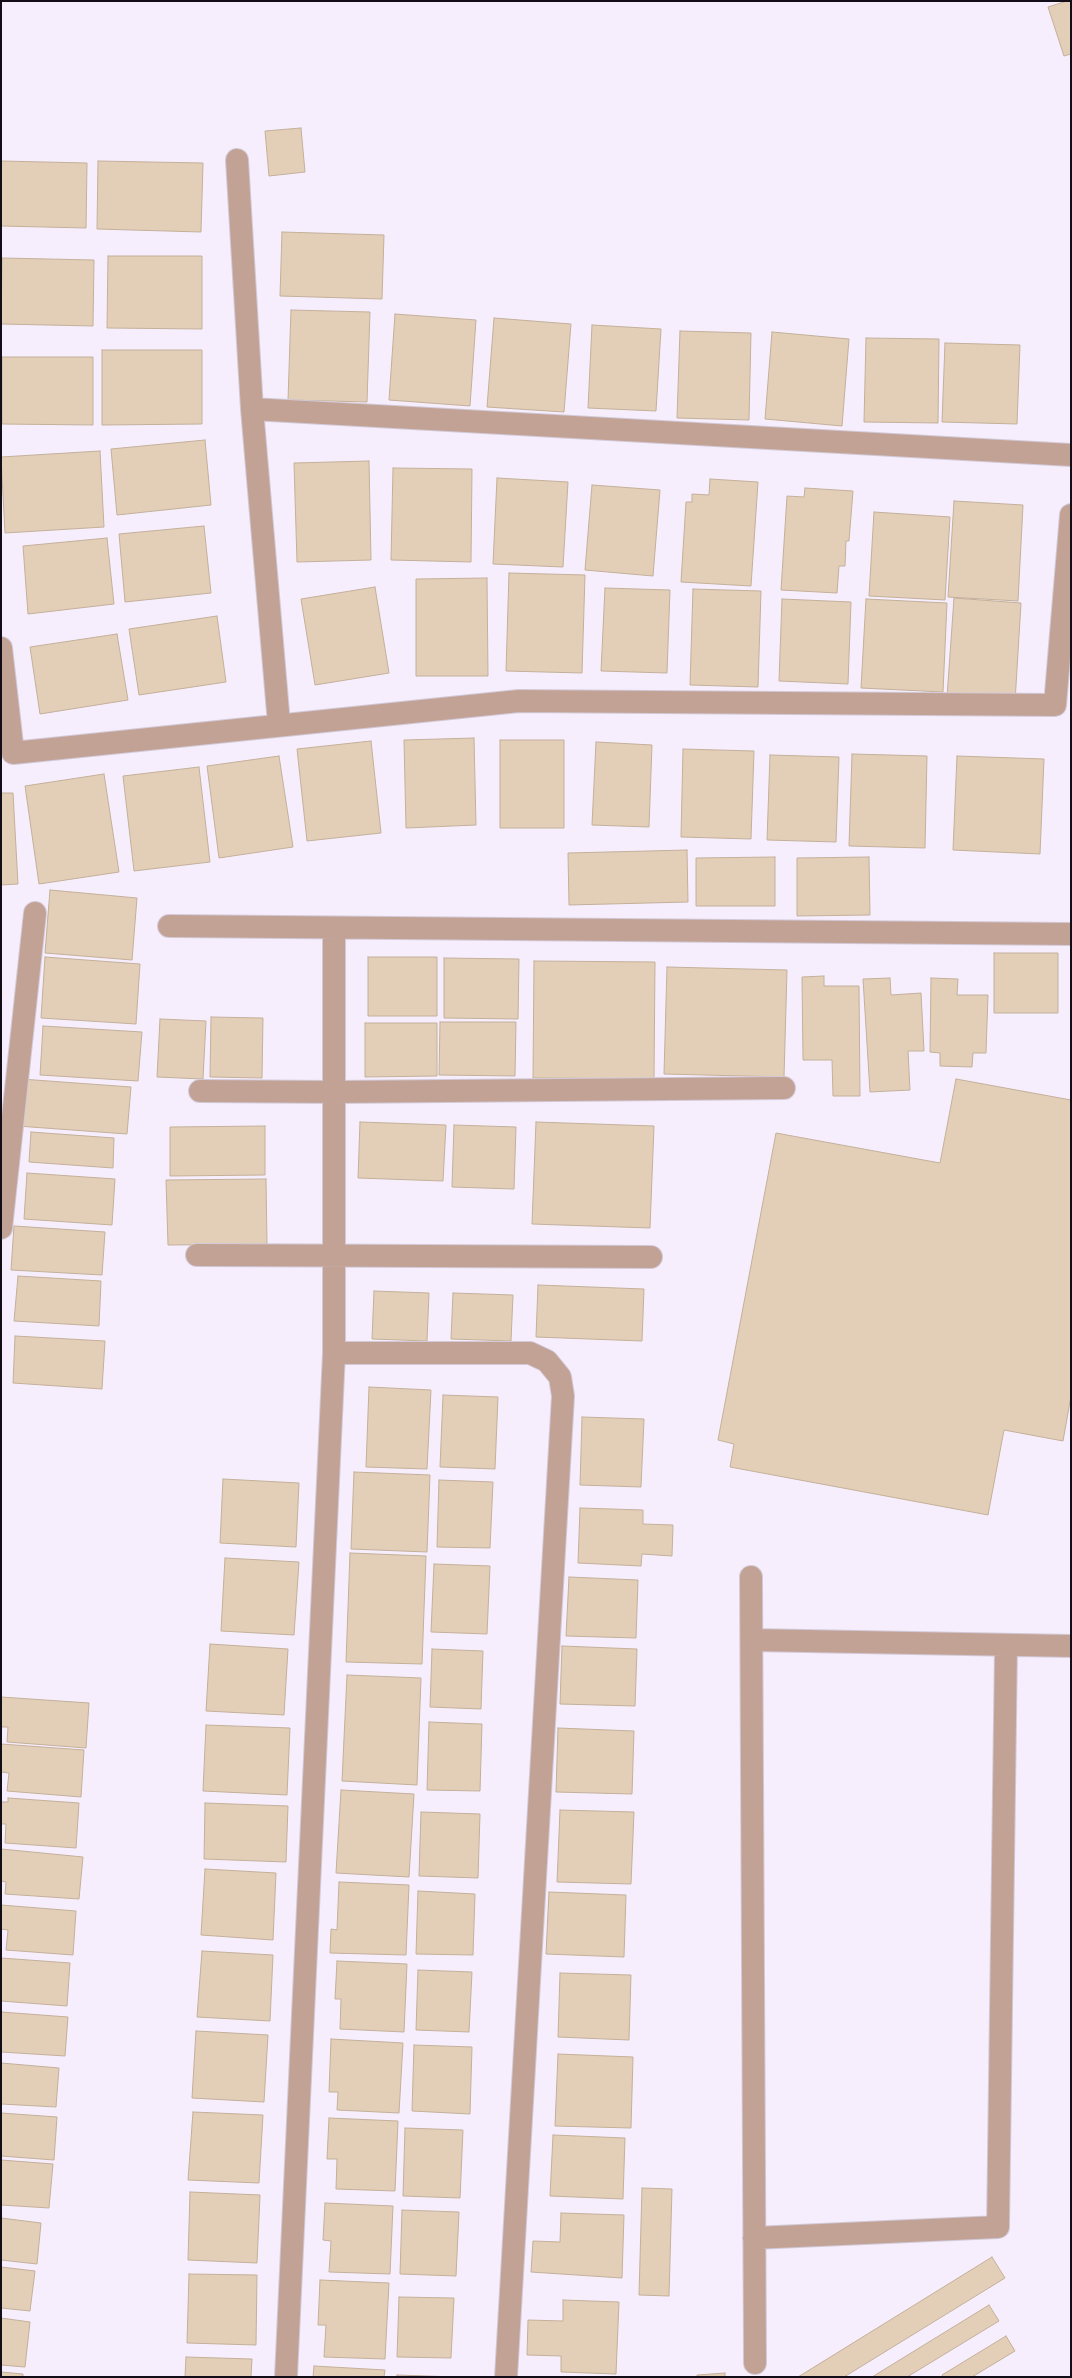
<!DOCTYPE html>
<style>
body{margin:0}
#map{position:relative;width:1072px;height:2378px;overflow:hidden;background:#f7eefd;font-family:"IBM Plex Sans",sans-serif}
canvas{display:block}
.frame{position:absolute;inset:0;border:2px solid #120d16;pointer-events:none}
</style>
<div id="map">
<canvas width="1072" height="2378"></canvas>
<div class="frame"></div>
</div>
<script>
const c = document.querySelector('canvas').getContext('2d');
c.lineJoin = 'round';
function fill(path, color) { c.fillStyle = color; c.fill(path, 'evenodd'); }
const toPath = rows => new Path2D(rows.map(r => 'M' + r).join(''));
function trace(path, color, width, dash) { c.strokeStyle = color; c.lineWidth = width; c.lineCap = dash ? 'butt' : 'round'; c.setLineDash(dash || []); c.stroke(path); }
const building = toPath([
 [1067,1,1071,1,1071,54,1064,56,1048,7,1067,1],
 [301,128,305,172,269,176,265,131,301,128],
 [1,161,87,163,86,228,1,226,1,161],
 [98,161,203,163,201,232,97,229,98,161],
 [282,232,384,235,382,299,280,296,282,232],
 [108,256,202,256,202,329,107,328,108,256],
 [2,258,94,260,93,326,1,324,2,258],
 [291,310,370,312,367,402,288,400,291,310],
 [395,314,476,320,470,406,389,400,395,314],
 [494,318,571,324,564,412,487,407,494,318],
 [592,325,661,329,656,411,588,408,592,325],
 [680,331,751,333,749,420,677,418,680,331],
 [772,332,849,339,842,426,765,419,772,332],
 [866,338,939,339,938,423,864,422,866,338],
 [945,343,1020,345,1017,424,942,422,945,343],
 [102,350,202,350,202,424,102,425,102,350],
 [2,357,93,357,93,425,2,424,2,357],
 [205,440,211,505,117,515,111,449,205,440],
 [100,451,104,527,5,533,1,457,100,451],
 [369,461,371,560,297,562,294,463,369,461],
 [393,468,472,469,471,562,391,560,393,468],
 [497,478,568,482,563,567,493,564,497,478],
 [710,479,758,482,751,586,681,582,686,502,692,502,692,494,709,495,710,479],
 [592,485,660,490,653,576,585,570,592,485],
 [805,488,853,491,849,541,846,541,845,566,839,566,837,593,781,590,787,496,804,497,805,488],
 [954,501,1023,505,1018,601,948,597,954,501],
 [874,512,950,517,945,600,869,596,874,512],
 [204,526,211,593,125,602,119,534,204,526],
 [107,538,114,604,28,614,23,546,107,538],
 [509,573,585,575,582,673,506,671,509,573],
 [487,578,488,676,416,676,416,579,487,578],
 [375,587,389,673,315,685,301,599,375,587],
 [605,588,670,590,667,673,601,671,605,588],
 [693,589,761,591,758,687,690,685,693,589],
 [954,598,1021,603,1015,702,947,697,954,598],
 [782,599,851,602,848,684,779,681,782,599],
 [866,599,947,603,943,692,861,688,866,599],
 [217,616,226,682,139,695,129,629,217,616],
 [117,634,128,700,40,714,30,647,117,634],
 [474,738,476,825,406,828,404,740,474,738],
 [500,740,564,740,564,828,500,828,500,740],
 [371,741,381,833,307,841,297,749,371,741],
 [596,742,652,745,649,827,592,825,596,742],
 [683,749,754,751,751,839,681,837,683,749],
 [852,754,927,756,925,848,849,846,852,754],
 [770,755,839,757,836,842,767,840,770,755],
 [279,756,293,847,219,858,207,766,279,756],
 [957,756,1044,759,1040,854,953,850,957,756],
 [199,767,210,862,134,871,123,776,199,767],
 [104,774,119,872,39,884,25,786,104,774],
 [1,793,13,793,18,884,1,885,1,793],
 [687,850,688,902,569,905,568,853,687,850],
 [775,857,775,906,696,906,696,858,775,857],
 [869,857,870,915,797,916,797,858,869,857],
 [50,890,137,898,132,960,45,953,50,890],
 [994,953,1058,953,1058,1013,994,1013,994,953],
 [45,957,140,964,136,1024,41,1018,45,957],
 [368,957,437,957,437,1016,368,1016,368,957],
 [444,958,519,959,518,1019,444,1018,444,958],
 [534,961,655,962,654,1079,533,1078,534,961],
 [667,967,787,970,784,1077,664,1074,667,967],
 [824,976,824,986,859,986,860,1096,833,1096,832,1060,803,1060,802,977,824,976],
 [890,978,891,995,921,993,924,1051,908,1051,910,1090,870,1092,863,979,890,978],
 [931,978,958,979,957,995,988,995,986,1053,973,1053,972,1067,940,1066,940,1053,930,1052,931,978],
 [211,1017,263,1018,262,1078,210,1077,211,1017],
 [160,1019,206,1021,203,1079,157,1077,160,1019],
 [440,1022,516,1022,515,1076,439,1075,440,1022],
 [365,1023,437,1023,437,1076,365,1077,365,1023],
 [43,1026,142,1032,138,1081,40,1075,43,1026],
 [21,1079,131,1087,127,1134,17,1126,21,1079],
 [956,1079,1071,1100,1071,1396,1063,1441,1004,1430,988,1515,730,1467,734,1444,718,1440,776,1133,940,1163,956,1079],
 [360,1122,446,1125,443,1181,358,1178,360,1122],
 [536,1122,654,1126,650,1228,532,1224,536,1122],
 [454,1125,516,1127,514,1189,452,1187,454,1125],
 [265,1126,265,1175,170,1176,170,1127,265,1126],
 [31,1132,114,1138,113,1168,29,1162,31,1132],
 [27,1173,115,1179,112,1225,24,1219,27,1173],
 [266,1179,267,1244,168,1245,166,1180,266,1179],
 [14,1226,105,1232,102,1275,11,1270,14,1226],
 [18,1276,101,1281,99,1326,14,1321,18,1276],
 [538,1285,644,1289,642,1341,536,1337,538,1285],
 [374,1291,429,1293,427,1341,372,1339,374,1291],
 [453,1293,513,1295,511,1341,451,1339,453,1293],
 [15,1336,105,1341,102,1389,13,1383,15,1336],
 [369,1387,431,1390,427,1469,366,1467,369,1387],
 [443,1395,498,1397,495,1469,440,1467,443,1395],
 [582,1417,644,1419,641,1487,580,1485,582,1417],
 [354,1472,430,1475,427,1552,351,1549,354,1472],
 [223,1479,299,1483,296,1547,220,1543,223,1479],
 [439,1480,493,1482,490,1548,437,1547,439,1480],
 [580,1508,643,1510,643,1524,673,1525,672,1556,642,1554,641,1566,578,1563,580,1508],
 [350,1553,426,1556,422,1664,346,1662,350,1553],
 [225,1558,299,1562,294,1635,221,1631,225,1558],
 [434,1564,490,1566,487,1634,431,1632,434,1564],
 [569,1577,638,1580,636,1638,566,1636,569,1577],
 [210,1644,288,1649,284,1715,206,1711,210,1644],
 [562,1646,637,1649,635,1706,560,1704,562,1646],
 [432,1649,483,1651,481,1709,430,1707,432,1649],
 [347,1675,421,1678,417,1785,342,1781,347,1675],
 [1,1697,89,1703,86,1748,7,1742,8,1727,1,1727,1,1697],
 [429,1722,482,1724,480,1791,427,1790,429,1722],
 [206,1725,290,1728,287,1795,203,1791,206,1725],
 [558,1728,634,1731,632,1794,556,1792,558,1728],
 [1,1744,84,1750,81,1797,7,1791,9,1773,1,1772,1,1744],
 [341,1790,414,1794,409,1877,336,1873,341,1790],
 [8,1798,79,1803,76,1848,5,1843,6,1824,1,1824,1,1802,8,1802,8,1798],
 [205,1803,288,1806,286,1862,204,1859,205,1803],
 [560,1810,634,1812,631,1884,557,1882,560,1810],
 [421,1812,480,1814,478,1878,419,1876,421,1812],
 [1,1849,83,1857,79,1899,5,1894,6,1882,1,1881,1,1849],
 [205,1869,276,1873,273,1940,201,1935,205,1869],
 [339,1882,409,1885,406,1955,330,1953,331,1929,337,1930,339,1882],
 [418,1891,475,1894,473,1955,416,1954,418,1891],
 [549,1892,626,1895,624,1957,546,1954,549,1892],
 [1,1905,76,1911,73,1955,6,1950,8,1930,1,1929,1,1905],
 [202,1951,273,1955,270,2021,197,2017,202,1951],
 [1,1958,70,1963,67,2006,1,2001,1,1958],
 [337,1961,407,1964,404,2032,340,2029,341,1999,335,1999,337,1961],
 [418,1970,472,1972,469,2032,416,2030,418,1970],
 [560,1973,631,1975,629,2040,558,2037,560,1973],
 [1,2012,68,2017,65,2056,1,2052,1,2012],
 [196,2031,268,2035,264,2102,192,2098,196,2031],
 [331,2039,403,2043,399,2113,337,2110,338,2092,329,2092,331,2039],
 [414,2045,472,2047,470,2114,412,2111,414,2045],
 [558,2054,633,2057,631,2128,555,2126,558,2054],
 [1,2063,59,2068,56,2107,1,2104,1,2063],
 [193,2112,263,2115,259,2183,188,2180,193,2112],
 [1,2113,57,2117,54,2160,1,2156,1,2113],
 [329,2118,398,2121,395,2191,336,2189,337,2159,327,2159,329,2118],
 [405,2128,463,2130,460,2198,403,2196,405,2128],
 [553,2135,625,2138,623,2199,550,2196,553,2135],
 [1,2160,53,2164,49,2208,1,2205,1,2160],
 [642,2188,672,2189,669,2296,639,2295,642,2188],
 [190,2192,260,2195,257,2263,188,2260,190,2192],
 [325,2203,393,2206,390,2274,329,2272,331,2241,323,2240,325,2203],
 [402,2210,459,2212,456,2276,400,2274,402,2210],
 [561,2213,624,2215,622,2278,531,2272,533,2241,560,2242,561,2213],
 [1,2218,41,2223,37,2264,1,2260,1,2218],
 [992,2257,1005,2278,844,2377,798,2377,992,2257],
 [1,2267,35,2271,30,2311,1,2308,1,2267],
 [189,2274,257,2275,256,2345,187,2343,189,2274],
 [320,2280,389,2283,385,2359,324,2357,326,2325,318,2325,320,2280],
 [399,2297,454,2298,451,2358,397,2357,399,2297],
 [563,2300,619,2302,616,2374,561,2372,561,2356,527,2355,528,2320,563,2321,563,2300],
 [989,2305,999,2321,907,2377,872,2377,989,2305],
 [1,2318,30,2322,25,2367,1,2365,1,2318],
 [1006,2336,1015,2351,972,2377,943,2377,942,2375,1006,2336],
 [186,2357,252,2359,251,2377,185,2377,186,2357],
 [314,2366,385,2370,384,2377,313,2377,314,2366],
 [1,2372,23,2374,23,2377,1,2377,1,2372],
 [725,2373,725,2377,697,2377,697,2375,725,2373],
 [397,2375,457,2377,397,2377,397,2375]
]);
fill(building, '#e3cfb8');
trace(building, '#c3b09a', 1);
const minor = toPath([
 [237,160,252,409,279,724],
 [252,409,1071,455],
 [1,648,13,753,519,701,1055,705,1071,515],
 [169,926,1071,934],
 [200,1091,334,1092,784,1088],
 [1,1228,35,913],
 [197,1255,651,1257],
 [334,1353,530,1353,547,1361,560,1377,563,1396,506,2377],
 [751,1577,755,2363],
 [752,1640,1071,1646],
 [754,2238,998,2227,1006,1645],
 [286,2377,334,1353,334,928]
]);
trace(minor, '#d2cad8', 24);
trace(minor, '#c3a296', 22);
</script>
